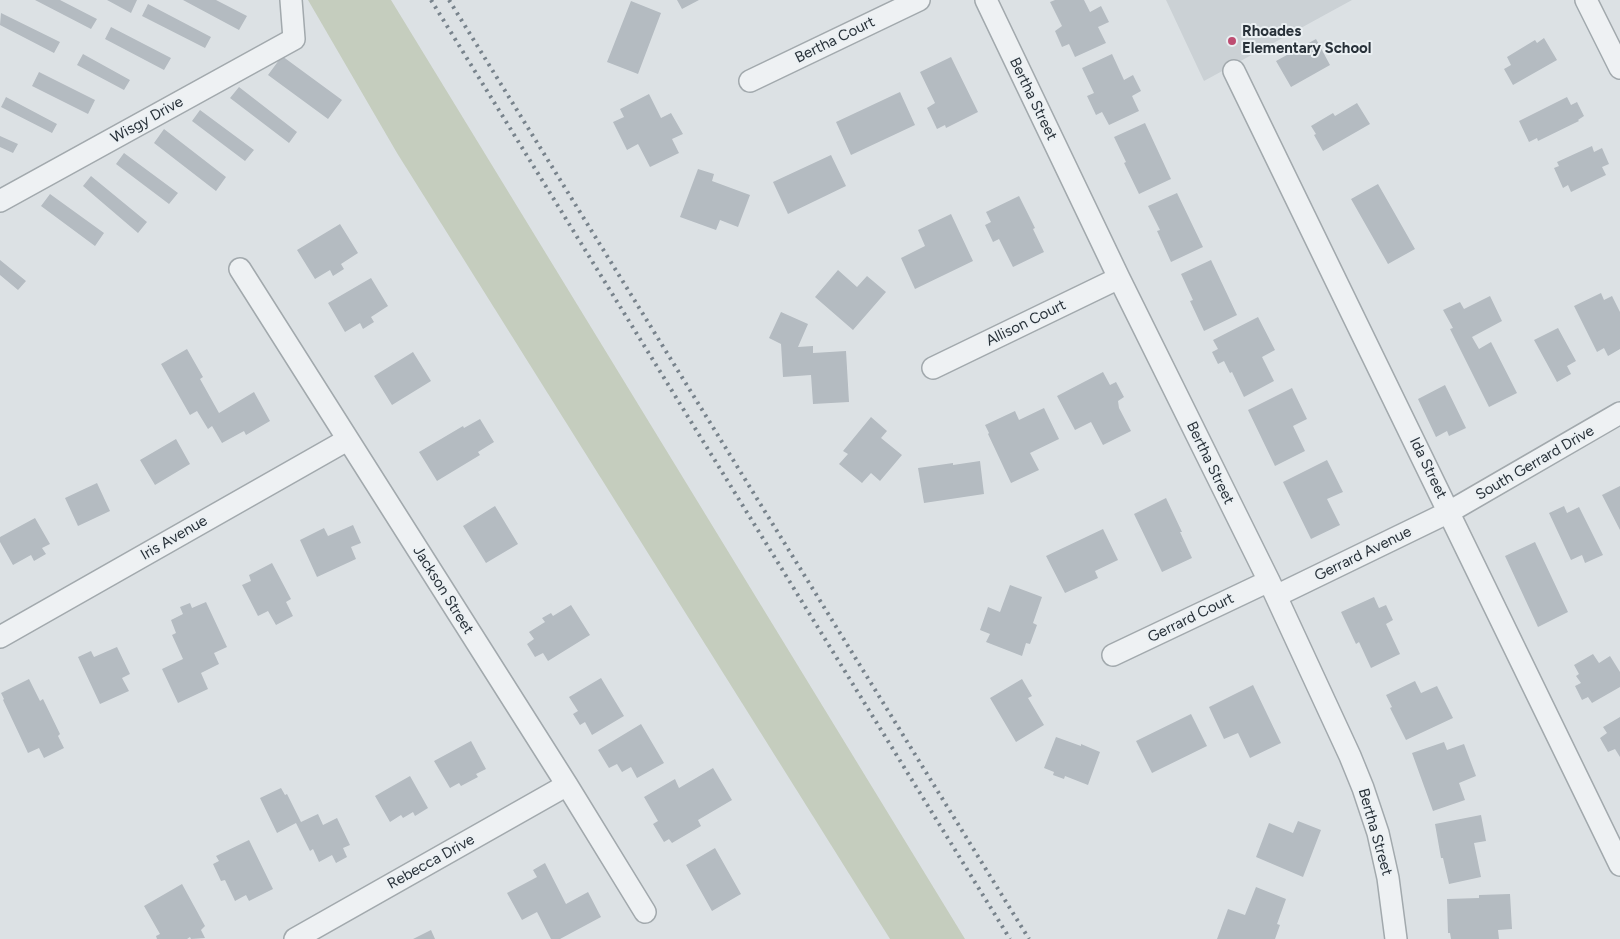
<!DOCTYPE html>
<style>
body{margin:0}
canvas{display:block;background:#dce1e4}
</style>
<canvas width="1620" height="939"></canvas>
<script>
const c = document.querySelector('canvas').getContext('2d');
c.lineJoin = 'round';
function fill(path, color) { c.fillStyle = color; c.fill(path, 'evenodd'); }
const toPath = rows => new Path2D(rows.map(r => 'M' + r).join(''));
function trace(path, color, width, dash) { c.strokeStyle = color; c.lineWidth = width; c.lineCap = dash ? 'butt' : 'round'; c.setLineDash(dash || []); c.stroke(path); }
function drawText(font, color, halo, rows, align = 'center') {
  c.font = font + ' Figtree,sans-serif'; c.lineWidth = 4; c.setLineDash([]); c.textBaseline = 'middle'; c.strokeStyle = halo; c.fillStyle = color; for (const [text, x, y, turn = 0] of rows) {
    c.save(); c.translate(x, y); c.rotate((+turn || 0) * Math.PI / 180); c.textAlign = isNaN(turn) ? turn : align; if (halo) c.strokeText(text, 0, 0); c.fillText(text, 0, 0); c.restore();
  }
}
fill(toPath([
 [1166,0,1352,0,1204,81]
]), '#cbd1d5');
fill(toPath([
 [308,0,391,0,965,939,890,939,397,153]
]), '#c5cdbe');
fill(toPath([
 [35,0,60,0,97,19,91,29],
 [107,0,137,0,131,13],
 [183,0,216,0,247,16,239,30],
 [677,0,699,0,682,9],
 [1055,0,1084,0,1090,12,1101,6,1109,22,1098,27,1106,43,1075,57,1069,44,1062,47,1055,31,1062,26,1050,2],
 [631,1,661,13,638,74,607,62],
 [148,4,211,37,205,48,142,16],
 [1,13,60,42,54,53,0,25],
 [111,27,171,58,164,70,105,39],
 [1544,38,1557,60,1513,85,1504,69,1511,65,1507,57,1535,40,1537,43],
 [1316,39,1330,65,1291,87,1276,61],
 [83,54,130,80,124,90,77,65],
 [1112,54,1124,80,1133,75,1141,91,1132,96,1139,111,1109,125,1102,112,1096,115,1087,96,1094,93,1082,68],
 [282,56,342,100,328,119,268,75],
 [951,57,978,112,946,128,945,125,937,129,927,108,935,103,920,72],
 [39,72,95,100,88,114,32,86],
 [239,87,297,132,289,143,230,98],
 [900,92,915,125,851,155,836,122],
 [649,94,661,118,671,113,683,134,672,139,679,153,650,167,638,144,627,150,613,122,624,117,620,109],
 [6,97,57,124,52,133,1,107],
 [1567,97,1571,105,1577,102,1584,116,1578,120,1579,121,1538,141,1537,138,1529,142,1519,121],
 [1357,103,1370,124,1323,151,1314,135,1316,134,1311,126,1333,113,1335,116],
 [200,110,254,150,245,161,192,121],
 [1145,123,1171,179,1139,194,1124,163,1126,162,1114,137],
 [164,129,226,177,216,191,154,143],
 [0,136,18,144,13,153,0,147],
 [1592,146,1594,152,1602,148,1609,164,1602,167,1606,175,1571,192,1568,185,1563,188,1554,168,1559,166,1557,162],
 [124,153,178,193,169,204,116,164],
 [831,155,846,186,788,214,773,182],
 [698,169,714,174,712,181,750,195,738,227,720,220,716,230,680,217],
 [91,176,147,222,138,233,83,186],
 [1378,184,1415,249,1388,264,1351,199],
 [1177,193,1203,247,1171,262,1157,231,1160,230,1148,206],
 [50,194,104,233,95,246,41,206],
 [1019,196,1035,228,1033,229,1044,252,1013,267,999,239,993,242,985,225,991,222,986,212],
 [951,214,973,261,915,289,901,258,925,246,918,230],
 [340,224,358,253,341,264,344,269,333,276,330,270,315,279,297,250],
 [0,260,26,281,18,290,0,275],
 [1211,260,1237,315,1204,331,1190,301,1193,300,1181,274],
 [838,270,857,287,867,276,886,292,853,330,815,297],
 [371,278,388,306,371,317,374,322,363,329,360,323,345,332,328,303],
 [1601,293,1604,300,1612,296,1620,312,1620,349,1608,356,1604,348,1597,352,1574,306],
 [1490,296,1502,321,1472,337,1479,349,1491,342,1517,393,1489,407,1450,329,1453,328,1443,310,1460,302,1464,309],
 [781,312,808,324,798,347,813,346,813,353,846,351,849,402,813,404,811,375,783,377,781,344,769,338],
 [1258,317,1275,350,1262,357,1274,381,1244,397,1232,372,1230,373,1224,361,1218,364,1212,352,1218,349,1213,340],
 [1558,328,1576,361,1567,366,1571,374,1557,382,1534,340],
 [187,349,203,377,200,379,219,413,254,392,270,421,246,435,244,431,222,443,212,426,208,429,197,411,190,415,161,364],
 [413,352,431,381,392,405,374,376],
 [1103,372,1110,385,1116,382,1124,397,1118,401,1119,408,1131,431,1103,445,1091,422,1075,430,1057,396],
 [1445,385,1466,428,1449,436,1447,431,1436,437,1418,399],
 [1292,388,1307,419,1293,426,1305,451,1275,466,1248,410],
 [1044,408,1059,439,1030,453,1039,470,1011,483,988,434,989,433,985,425,1015,411,1019,420],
 [871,417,887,431,881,438,902,455,880,481,871,473,862,483,839,464,848,454,843,451],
 [480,419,494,442,478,452,480,455,437,481,419,452,463,426,464,428],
 [176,439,190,464,155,485,140,460],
 [1327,460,1343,492,1327,499,1340,525,1311,539,1283,482],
 [980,461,984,494,924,503,918,468,953,463,953,465],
 [97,483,110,511,78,526,65,498],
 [1620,486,1620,530,1602,495],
 [1166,498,1182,532,1180,532,1192,558,1162,572,1134,514],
 [495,506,518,544,486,563,463,526],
 [1564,506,1567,513,1579,507,1603,555,1585,563,1582,555,1571,560,1549,513],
 [35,518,50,544,42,548,46,554,34,561,31,555,13,565,0,542,0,537],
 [353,525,361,543,351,547,356,559,317,577,300,540,324,528,328,536],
 [1103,529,1118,560,1095,571,1098,578,1065,593,1046,556],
 [1535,542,1568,612,1538,627,1505,556],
 [272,563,291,599,286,602,293,616,276,625,268,611,258,616,242,585,251,581,249,575],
 [1010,585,1042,597,1033,623,1037,625,1030,644,1026,643,1022,656,986,642,990,634,980,630,988,607,1000,612],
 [1374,597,1379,608,1386,605,1393,620,1386,624,1400,654,1371,668,1359,642,1356,644,1341,612],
 [206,602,227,647,214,653,219,664,201,673,208,689,178,703,162,669,183,659,172,635,176,633,171,620,183,614,180,607,190,603,192,608],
 [571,605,590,635,548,661,543,653,535,657,527,644,534,639,529,632,545,622,542,618,551,613,553,616],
 [117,647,130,674,122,678,129,691,100,704,78,657,91,651,94,657],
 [1593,654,1599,663,1610,656,1620,672,1620,687,1592,703,1588,697,1582,700,1575,686,1581,683,1576,676,1579,674,1574,665],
 [601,678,624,716,592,735,585,722,580,725,573,714,578,711,569,697],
 [29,679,40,701,43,699,60,734,58,736,64,748,44,758,39,748,28,753,3,700,4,699,1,693],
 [1022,679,1032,696,1028,698,1044,725,1016,742,990,698],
 [1415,681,1421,693,1437,686,1453,718,1406,740,1390,708,1392,707,1386,695],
 [1253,685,1281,743,1250,758,1238,733,1224,739,1209,707],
 [1191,714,1207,746,1152,773,1136,741],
 [1620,717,1620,757,1615,749,1608,752,1600,738,1607,733,1603,727],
 [641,724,664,763,637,778,631,767,622,772,617,764,609,768,598,750],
 [1056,737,1081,746,1081,744,1100,752,1088,785,1065,776,1064,779,1053,775,1054,772,1044,768],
 [471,741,486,769,476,774,478,777,461,786,459,783,450,788,434,761],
 [1444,742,1447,750,1464,744,1476,776,1459,783,1465,800,1433,811,1412,753],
 [713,768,732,800,698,820,701,826,672,843,669,839,664,842,653,824,658,821,644,797,675,779,679,788],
 [410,776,428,808,415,816,413,812,403,818,401,815,390,822,375,796],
 [281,788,285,795,287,794,301,822,318,814,323,825,337,818,350,845,343,848,347,857,336,863,332,855,319,862,313,849,310,851,296,823,277,833,260,798],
 [1481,815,1486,841,1474,843,1481,877,1449,884,1443,858,1441,858,1435,824],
 [1298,821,1321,830,1303,877,1256,857,1269,823,1293,833],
 [249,840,273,889,249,901,246,895,235,901,225,880,221,881,213,864,219,861,216,856],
 [715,848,741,894,712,911,686,865],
 [545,863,566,904,588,892,601,917,560,939,551,939,537,912,522,920,507,893,537,877,533,870],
 [182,884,205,926,201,930,205,938,191,939,190,937,187,939,157,939,156,936,160,934,144,906],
 [1256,887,1286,899,1277,924,1280,925,1275,939,1217,939,1228,909,1245,915],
 [1510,894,1512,929,1498,930,1499,939,1451,939,1450,933,1448,933,1447,899,1479,898,1479,895],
 [431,930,435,939,413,939]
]), '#b4bbc1');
const minor = toPath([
 [986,0,1119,278,1269,581,1350,756,1363,788,1378,833,1388,878,1396,939],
 [1586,0,1620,68],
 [1234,71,1620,865],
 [750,81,919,0],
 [0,201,294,39,291,0],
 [240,269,567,785,645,912],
 [933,368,1119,278],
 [1276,596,1449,512,1620,413],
 [0,637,347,440],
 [1113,655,1269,581],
 [295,939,567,785]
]);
trace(minor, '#a2a9ad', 24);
trace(minor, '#eef1f3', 21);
trace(toPath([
 [431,0,1010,939],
 [449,0,1029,939]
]), '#78838c', 4, [2.5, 5]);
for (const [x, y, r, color] of [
 [1232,41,5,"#be4d72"]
]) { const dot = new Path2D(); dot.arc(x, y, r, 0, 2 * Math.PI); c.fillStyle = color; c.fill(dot); trace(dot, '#ebf0f3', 2); }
drawText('bold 15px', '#283139', '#ebf0f3', [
 ["Rhoades",1242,32],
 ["Elementary School",1242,49]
], 'left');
drawText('15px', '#283139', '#ebf0f3', [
 ["Bertha Court",835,40,-26],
 ["Bertha Street",1033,99,64],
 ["Wisgy Drive",147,120,-29],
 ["Allison Court",1026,323,-26],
 ["Bertha Street",1210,463,64],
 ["South Gerrard Drive",1535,463,-30],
 ["Ida Street",1428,468,64],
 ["Iris Avenue",174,538,-30],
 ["Gerrard Avenue",1363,554,-26],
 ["Jackson Street",443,590,58],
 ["Gerrard Court",1191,618,-26],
 ["Bertha Street",1375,832,74],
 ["Rebecca Drive",431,862,-29]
]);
</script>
